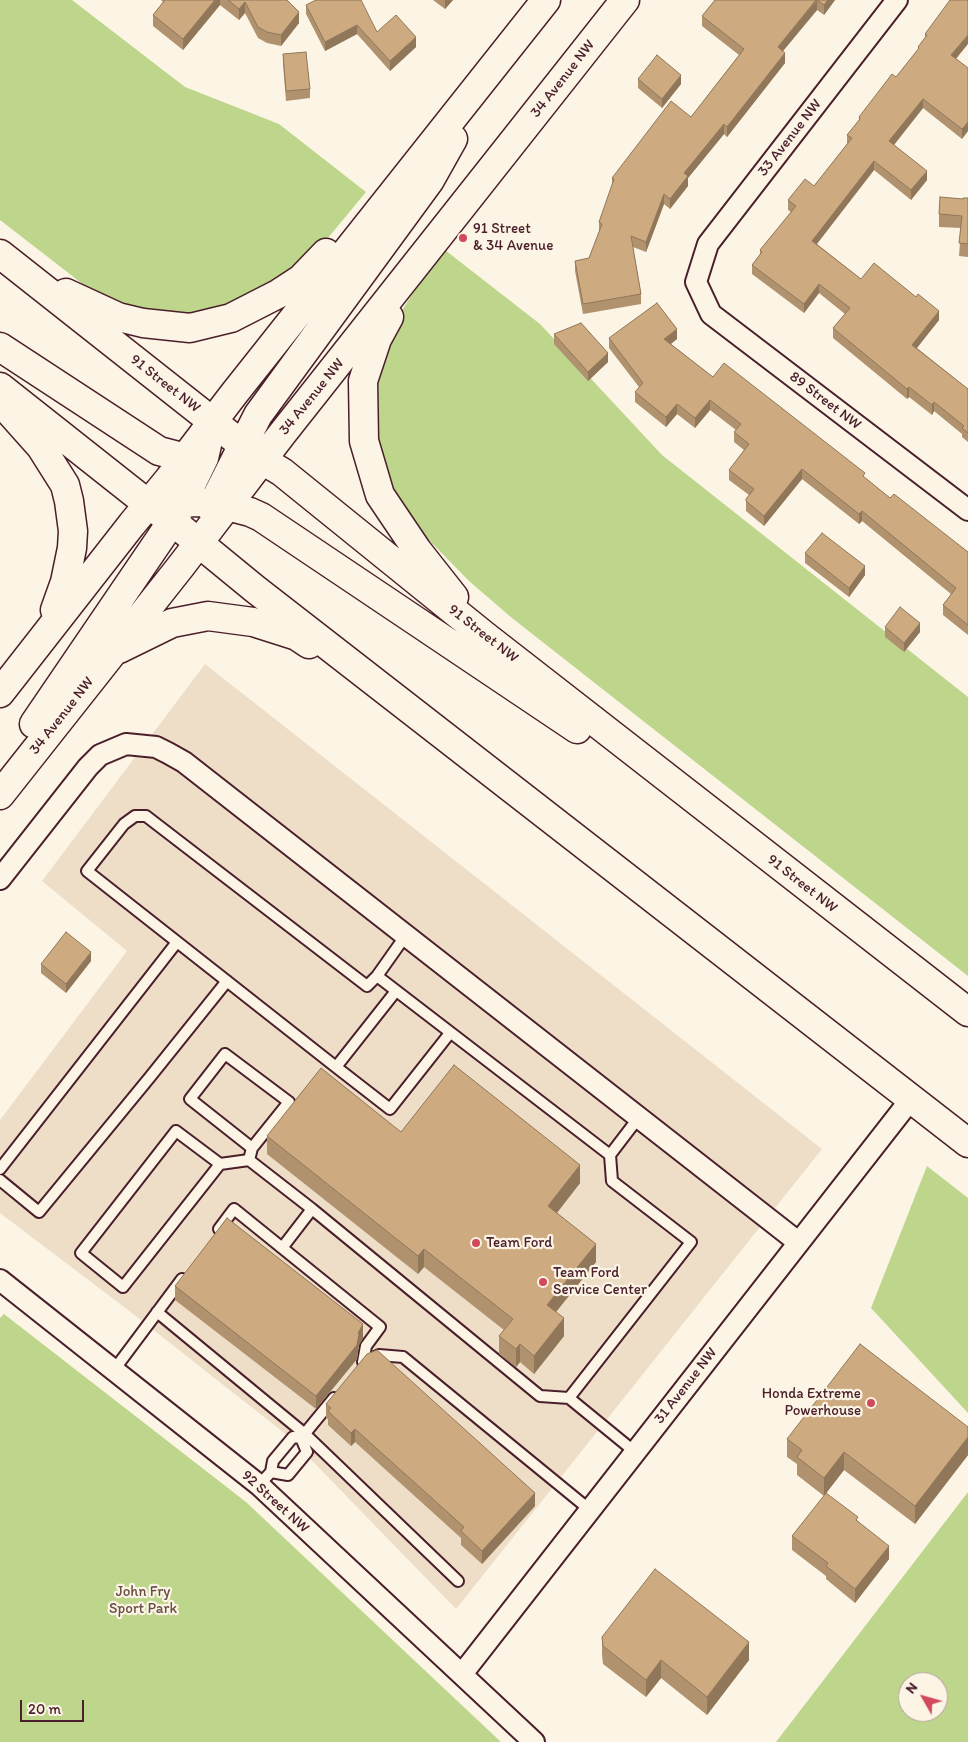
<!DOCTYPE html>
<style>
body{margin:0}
#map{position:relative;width:968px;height:1742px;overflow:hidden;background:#fcf5e5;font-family:Itim,sans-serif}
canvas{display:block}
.north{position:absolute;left:898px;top:1672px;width:50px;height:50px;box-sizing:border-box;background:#fcf5e5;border:1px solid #b59f9b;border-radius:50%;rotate:308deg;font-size:14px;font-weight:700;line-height:20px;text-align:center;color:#4a1f2b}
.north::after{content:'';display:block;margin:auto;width:18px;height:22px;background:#d1495b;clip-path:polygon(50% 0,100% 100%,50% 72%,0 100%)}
.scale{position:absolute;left:20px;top:1700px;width:64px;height:22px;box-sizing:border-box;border:2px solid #4a1f2b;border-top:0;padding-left:6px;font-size:15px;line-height:18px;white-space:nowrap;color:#4a1f2b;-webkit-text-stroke:4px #fcf5e5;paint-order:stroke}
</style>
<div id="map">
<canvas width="968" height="1742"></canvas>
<div class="north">N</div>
<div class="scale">20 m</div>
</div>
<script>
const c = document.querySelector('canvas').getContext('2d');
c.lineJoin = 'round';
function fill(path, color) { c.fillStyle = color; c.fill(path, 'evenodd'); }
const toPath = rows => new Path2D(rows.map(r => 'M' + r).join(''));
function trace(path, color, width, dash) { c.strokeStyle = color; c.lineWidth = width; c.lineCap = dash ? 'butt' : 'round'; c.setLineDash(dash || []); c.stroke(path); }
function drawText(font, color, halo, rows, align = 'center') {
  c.font = font + ' Itim,sans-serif'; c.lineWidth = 4.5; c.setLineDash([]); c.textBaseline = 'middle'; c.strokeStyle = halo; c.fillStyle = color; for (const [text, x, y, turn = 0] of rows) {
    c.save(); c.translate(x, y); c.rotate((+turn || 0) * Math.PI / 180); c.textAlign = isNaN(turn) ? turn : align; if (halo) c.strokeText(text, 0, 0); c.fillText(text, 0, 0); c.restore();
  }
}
fill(toPath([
 [205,664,822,1149,456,1609,288,1436,132,1313,0,1213,0,1120,127,951,42,881]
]), '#eedec7');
fill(toPath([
 [0,0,72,0,185,87,279,124,366,192,308,262,208,316,143,313,93,292,0,220],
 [445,250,540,324,662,455,968,697,968,976,512,618,469,581,423,534,401,503,390,481,378,447,373,413,379,369,398,317,416,288],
 [927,1166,968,1198,968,1413,871,1308],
 [4,1314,246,1502,501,1742,0,1742,0,1318],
 [968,1492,968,1742,776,1742],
 [908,1682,938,1682,938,1712,908,1712]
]), '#bdd68c');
const lane = toPath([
 [406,935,377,976,610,1155],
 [396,991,336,1067,390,1109,450,1033],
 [336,1067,87,871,124,824,135,816,146,816,367,986,377,976],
 [249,1160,252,1148,289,1102,225,1054,190,1099,252,1148],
 [220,1164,176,1131,81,1253,123,1287,220,1164,249,1160,312,1209],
 [0,1169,177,942],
 [0,1180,39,1212,150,1077,227,981],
 [219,1229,234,1209,380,1327,366,1346,363,1362],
 [282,1248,312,1209,540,1396,569,1398],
 [157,1312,305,1434,458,1581],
 [371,1359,379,1355,403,1357,590,1510],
 [114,1370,182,1279],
 [302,1437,334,1398],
 [635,1452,569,1398,691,1242,612,1181,610,1155,639,1117],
 [271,1472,288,1475,307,1452,301,1438],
 [259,1485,271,1472,273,1461,293,1437,301,1438]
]);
const street = toPath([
 [897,0,708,244,696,282,711,314,968,510],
 [0,879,88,767,100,755,126,744,156,747,168,753,184,762,798,1242],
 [0,1280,259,1485,534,1742],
 [462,1674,911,1099]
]);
const secondary = toPath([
 [0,254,213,422,262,460,282,472,485,636,968,1012],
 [66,293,118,317,143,323,190,328,231,318,278,294,301,279,326,253],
 [389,317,377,339,363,381,364,441,380,495,417,550,454,597],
 [0,347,159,451,186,458,201,458],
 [0,387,148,504,172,521,255,589,968,1143],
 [9,411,41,447,65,485,69,501,73,531,72,548,65,582,55,610],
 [148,504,199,502,227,506,250,512,261,517,577,729],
 [211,508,258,415,430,180,453,139],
 [119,649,172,623,208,616,253,622,297,636,309,644],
 [0,693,132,524,169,479,233,395,546,0],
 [34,724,177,514,204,458,207,445],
 [0,795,181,566,282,434,625,0]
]);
trace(lane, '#4a1f2b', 14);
trace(street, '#4a1f2b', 24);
trace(secondary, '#4a1f2b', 31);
trace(lane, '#fcf5e5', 10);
trace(street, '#fcf5e5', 20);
trace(secondary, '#fcf5e5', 28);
fill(toPath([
 [161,0,287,0,299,23,281,46,267,43,258,38,245,13,239,20,220,5,183,50,153,26,153,15,163,2],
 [433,0,453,0,445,9],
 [715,0,835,0,824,15,817,10,783,51,785,63,727,137,724,134,688,178,688,186,670,209,664,204,646,252,633,247,641,294,641,304,583,314,575,271,575,261,589,258,599,232,599,222,612,186,612,178,691,117,739,55,702,26,702,16],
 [306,5,377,32,416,47,390,71,357,34,325,51,306,14],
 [925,34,968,68,962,139,923,108,894,145,927,180,911,200,874,170,817,244,861,279,939,320,917,348,968,389,968,442,962,437,962,434,934,411,932,415,909,397,907,399,833,338,833,328,845,314,819,293,804,313,752,274,752,265,760,254,760,250,791,212,788,210,788,200,814,186,847,144,847,135,859,120,859,117,896,77,918,50,918,47,925,38],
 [283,54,310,89,310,98,286,101,283,63],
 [638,79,681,84,662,108,638,88],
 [968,198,968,257,959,256,961,228,939,227,939,214],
 [554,334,608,362,588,381,554,344],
 [609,338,677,339,671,344,713,377,865,478,890,498,968,552,968,635,943,615,943,605,951,594,862,521,859,524,802,479,764,526,746,511,746,499,749,495,729,480,729,470,744,450,734,442,734,432,736,430,710,410,695,428,677,414,666,427,635,402,635,392,639,387,609,348],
 [805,553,865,575,849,597,805,563],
 [885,627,920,632,904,652,885,637],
 [91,961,66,993,41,973,41,964],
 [401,1132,580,1183,557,1213,596,1262,556,1312,564,1336,534,1374,520,1362,516,1367,499,1354,499,1336,504,1330,424,1267,418,1274,267,1154,267,1136],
 [175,1286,363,1338,359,1345,357,1359,316,1409,175,1300],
 [326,1404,535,1506,482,1564,461,1545,461,1538,355,1442,351,1446,328,1425,328,1419,326,1418],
 [968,1427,968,1455,915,1524,844,1470,826,1493,858,1521,889,1559,855,1603,826,1579,826,1576,792,1550,792,1536,824,1496,797,1475,797,1464,787,1457,787,1439],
 [602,1637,749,1660,707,1715,661,1678,646,1697,603,1664,602,1655]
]), '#b1926e');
fill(toPath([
 [215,0,220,0,220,5,183,50,183,39],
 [445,0,453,0,445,9],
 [817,0,817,10,778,57,778,47],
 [828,0,835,0,824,15,824,5],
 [245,2,245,13,239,20,239,9],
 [299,12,299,23,281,46,281,35],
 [357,25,357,34,325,51,325,42],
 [968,35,968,44,951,65,951,55],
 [416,37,416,47,390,71,390,61],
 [785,53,785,63,727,137,727,127],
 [681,75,681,84,662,108,662,99],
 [923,99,923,108,889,151,889,141],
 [968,122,968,131,962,139,962,129],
 [724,124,724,134,688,178,688,186,670,209,670,199,684,173],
 [874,161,874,170,812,250,812,241],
 [927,171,927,180,911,200,911,190],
 [664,194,664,204,646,252,646,242],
 [819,284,819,293,804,313,804,304],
 [939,311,939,320,912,354,912,345],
 [677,329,677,339,664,349,664,339],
 [608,353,608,362,588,381,588,372],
 [909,387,909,397,907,399,907,389],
 [710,400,710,410,695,428,695,418],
 [934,402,934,411,932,415,932,405],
 [677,404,677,414,666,427,666,417],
 [802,469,802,479,764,526,764,516],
 [862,511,862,521,859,524,859,514],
 [865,566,865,575,849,597,849,588],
 [920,623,920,632,904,652,904,643],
 [91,952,91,961,66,993,66,984],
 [580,1165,580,1183,548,1224,548,1206],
 [596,1244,596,1262,547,1323,547,1305],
 [424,1249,424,1267,418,1274,418,1256],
 [564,1318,564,1336,534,1374,534,1356],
 [363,1324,363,1338,359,1345,357,1359,316,1409,316,1396],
 [520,1344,520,1362,516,1367,516,1349],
 [355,1429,355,1442,351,1446,351,1433],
 [968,1437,968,1455,915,1524,915,1506],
 [844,1452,844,1470,824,1496,824,1478],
 [535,1493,535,1506,482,1564,482,1551],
 [889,1546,889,1559,855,1603,855,1589],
 [749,1642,749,1660,707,1715,707,1697],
 [661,1660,661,1678,646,1697,646,1680]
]), '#90775a');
const building = toPath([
 [165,0,215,0,183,39,153,15,165,0],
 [228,0,287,0,299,12,281,35,267,32,258,27,245,2,239,9,228,0],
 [316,0,361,0,377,32,396,15,416,37,390,61,357,25,325,42,306,5,316,0],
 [715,0,816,0,778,47,785,53,727,127,724,124,684,173,688,176,670,199,664,194,646,242,631,236,641,294,583,304,575,261,589,258,602,224,599,222,614,179,612,178,671,101,691,117,744,49,702,16,715,0],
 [817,0,828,0,824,5,817,0],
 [950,0,968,0,968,35,951,55,968,68,968,122,962,129,923,99,889,141,927,171,911,190,874,161,812,241,861,279,874,263,916,297,918,294,939,311,912,345,968,389,968,433,962,428,964,426,934,402,932,405,909,387,907,389,833,328,850,308,819,284,804,304,752,265,762,252,760,250,796,206,788,200,805,179,814,186,852,138,847,135,860,119,859,117,892,74,896,77,919,48,918,47,927,35,925,34,950,0],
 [306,52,310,89,286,91,283,54,306,52],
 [657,55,681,75,662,99,638,79,657,55],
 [940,197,963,199,963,198,968,198,968,244,959,243,962,216,939,214,940,197],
 [657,303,677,329,664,339,713,377,724,363,865,473,863,476,890,498,894,494,968,552,968,625,943,605,956,588,862,511,859,514,802,469,764,516,746,501,746,499,754,489,729,470,749,444,734,432,741,424,710,400,695,418,677,404,666,417,635,392,643,383,609,338,657,303],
 [581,323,608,353,588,372,554,334,581,323],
 [822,533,865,566,849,588,805,553,822,533],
 [900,607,920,623,904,643,885,627,900,607],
 [66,932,91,952,66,984,41,964,66,932],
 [454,1065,580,1165,548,1206,596,1244,547,1305,564,1318,534,1356,520,1344,516,1349,499,1336,513,1319,424,1249,418,1256,267,1136,321,1068,401,1132,454,1065],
 [227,1218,363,1324,358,1333,359,1334,357,1345,316,1396,175,1286,227,1218],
 [860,1344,968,1427,968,1437,915,1506,844,1452,824,1478,797,1457,802,1450,787,1439,860,1344],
 [377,1350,535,1493,482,1551,461,1531,464,1527,355,1429,351,1433,328,1411,331,1408,326,1404,367,1354,377,1350],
 [826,1493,858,1517,856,1520,889,1546,855,1589,826,1566,828,1563,792,1536,826,1493],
 [655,1569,749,1642,707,1697,661,1660,646,1680,603,1646,602,1637,655,1569]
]);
fill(building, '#ceaa80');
trace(building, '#90775a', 1);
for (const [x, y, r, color] of [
 [463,238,5,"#d1495b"],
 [476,1243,5,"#d1495b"],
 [543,1282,5,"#d1495b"],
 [871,1403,5,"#d1495b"]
]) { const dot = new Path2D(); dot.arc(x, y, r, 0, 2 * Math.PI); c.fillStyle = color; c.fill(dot); trace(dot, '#fcf5e5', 2); }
drawText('15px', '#4a1f2b', '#fcf5e5', [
 ["34 Avenue NW",563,79,-52],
 ["33 Avenue NW",790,138,-52],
 ["91 Street NW",165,384,38],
 ["34 Avenue NW",312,397,-51],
 ["89 Street NW",825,401,37],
 ["91 Street NW",483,634,38],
 ["34 Avenue NW",62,716,-52],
 ["91 Street NW",802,884,38],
 ["31 Avenue NW",686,1386,-52],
 ["92 Street NW",275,1502,42]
]);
drawText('15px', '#4a1f2b', '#fcf5e5', [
 ["91 Street",473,229],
 ["& 34 Avenue",473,246],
 ["Team Ford",486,1243],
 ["Team Ford",553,1273],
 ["Service Center",553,1290],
 ["Honda Extreme",861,1394,"right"],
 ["Powerhouse",861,1411,"right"]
], 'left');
drawText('15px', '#674d43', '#fcf5e5', [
 ["John Fry",143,1592],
 ["Sport Park",143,1609]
]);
</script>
